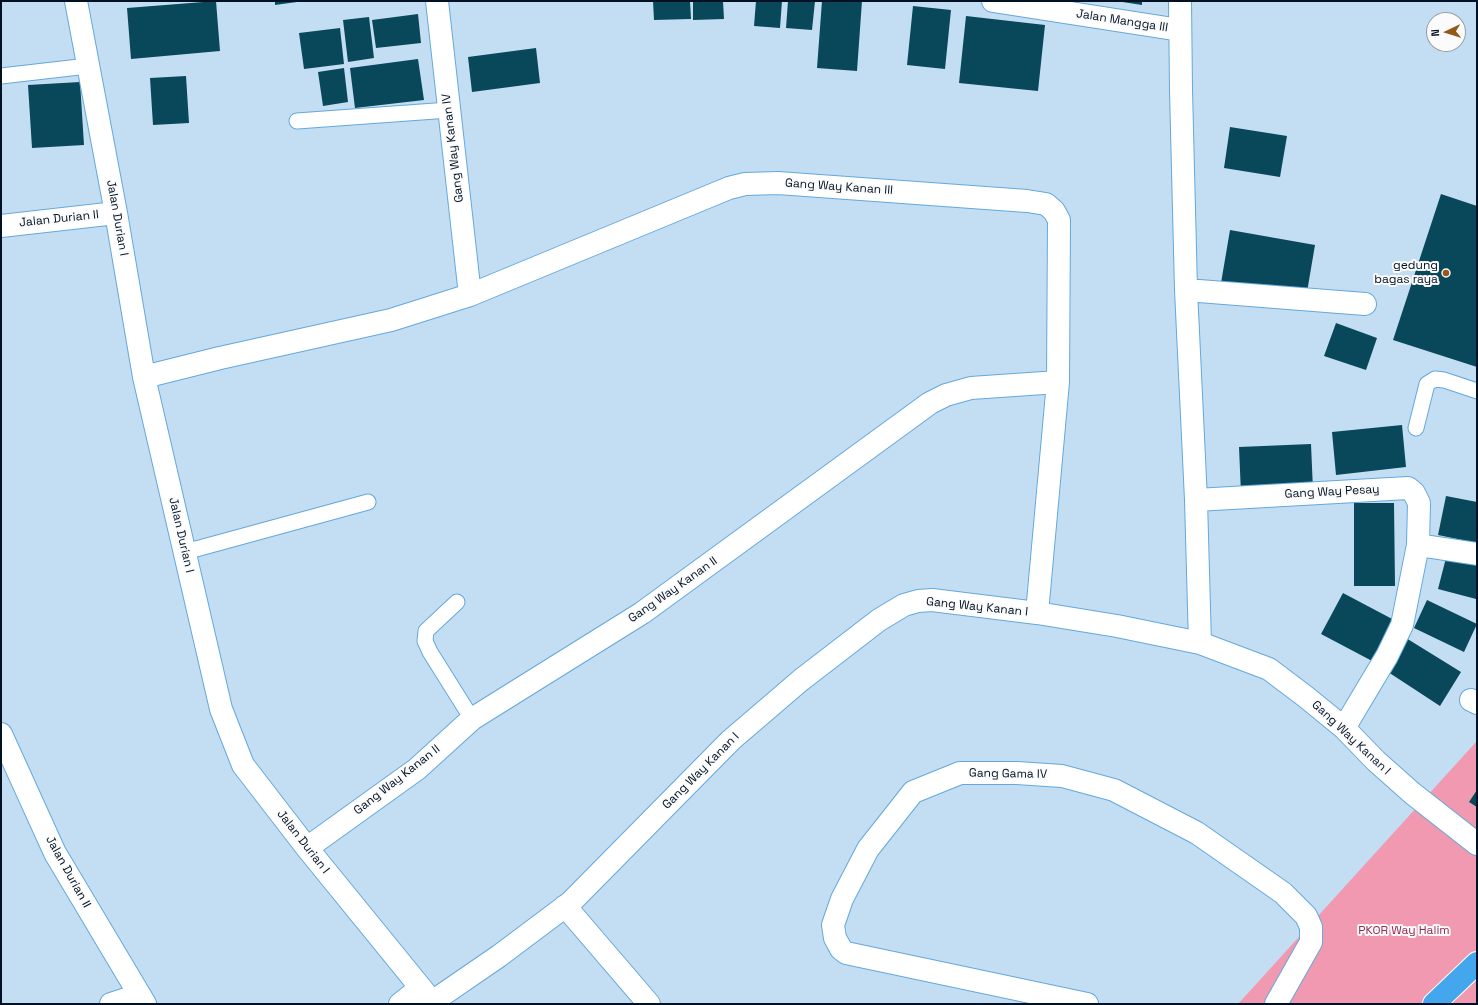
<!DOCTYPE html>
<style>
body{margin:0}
#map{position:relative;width:1478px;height:1005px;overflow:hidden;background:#c3def3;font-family:"Space Grotesk",sans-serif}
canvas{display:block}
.frame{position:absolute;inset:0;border:2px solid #001124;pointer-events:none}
.north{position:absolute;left:1426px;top:12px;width:40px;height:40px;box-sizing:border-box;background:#fbfbfb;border:1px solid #979da5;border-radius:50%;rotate:266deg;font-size:11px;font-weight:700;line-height:16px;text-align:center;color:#001124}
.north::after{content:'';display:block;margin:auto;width:14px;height:18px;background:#945918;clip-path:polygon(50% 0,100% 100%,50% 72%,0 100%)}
</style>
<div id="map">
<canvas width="1478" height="1005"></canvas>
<div class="frame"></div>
<div class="north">N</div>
</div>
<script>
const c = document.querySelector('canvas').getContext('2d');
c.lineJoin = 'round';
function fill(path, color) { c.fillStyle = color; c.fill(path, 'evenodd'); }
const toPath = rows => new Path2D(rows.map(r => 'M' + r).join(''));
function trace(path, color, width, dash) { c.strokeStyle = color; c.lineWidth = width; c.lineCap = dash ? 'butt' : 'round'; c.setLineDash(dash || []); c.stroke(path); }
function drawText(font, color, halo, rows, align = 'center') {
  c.font = font + ' "Space Grotesk",sans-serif'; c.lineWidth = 4; c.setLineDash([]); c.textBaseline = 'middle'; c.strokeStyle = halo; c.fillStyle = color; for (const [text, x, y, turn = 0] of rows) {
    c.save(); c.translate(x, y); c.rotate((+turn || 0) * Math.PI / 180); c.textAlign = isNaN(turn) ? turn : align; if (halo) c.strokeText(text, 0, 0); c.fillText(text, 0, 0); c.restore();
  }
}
fill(toPath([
 [1477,741,1477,1004,1238,1004]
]), '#f099b0');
fill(toPath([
 [216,1,220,51,131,59,127,8],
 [275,1,297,1,297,2,275,5],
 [653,1,690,1,691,19,654,20],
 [693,1,723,1,724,19,693,20],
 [756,1,782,1,780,28,754,26],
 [788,1,815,1,812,30,786,28],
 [822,1,862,1,857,71,817,68],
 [1116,1,1142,1,1142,5],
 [913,6,951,10,945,69,907,65],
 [418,14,421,43,376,48,372,20],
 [966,16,1045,25,1038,91,959,83],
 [369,17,374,58,348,62,343,20],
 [340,28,344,64,304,69,299,33],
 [536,48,540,83,472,92,468,57],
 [418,59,424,100,355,108,350,68],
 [344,68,348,102,323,106,318,72],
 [186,76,189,123,153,125,150,78],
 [80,82,84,145,32,148,28,85],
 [1230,127,1287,136,1280,177,1224,168],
 [1441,194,1477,206,1477,367,1393,340],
 [1230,230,1315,245,1306,298,1221,283],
 [1336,323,1377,338,1366,370,1324,356],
 [1402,425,1406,467,1336,475,1332,432],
 [1311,444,1313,490,1241,494,1239,447],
 [1446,496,1477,502,1477,543,1438,535],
 [1354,503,1394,503,1395,586,1354,586],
 [1447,554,1477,563,1476,599,1438,589],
 [1343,593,1396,621,1374,662,1321,634],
 [1427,600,1477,624,1464,652,1414,628],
 [1406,638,1461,672,1440,706,1385,670],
 [1477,790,1477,807,1469,802]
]), '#08485a');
const lane = toPath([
 [1,76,88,66],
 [297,121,449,110],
 [1416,428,1427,384,1435,379,1444,380,1477,391],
 [185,552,368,502],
 [457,602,426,631,425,641,430,652,472,719]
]);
const street = toPath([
 [76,1,116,213,144,377,221,709,243,765,307,848,434,1004],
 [437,1,470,295],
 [993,1,1180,30],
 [1180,1,1181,90,1186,290,1196,500,1200,643],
 [1,226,116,213],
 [1186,290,1365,304],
 [144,377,220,358,391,320,470,295,729,188,745,184,778,183,1027,201,1046,204,1054,211,1059,220,1058,382,1037,613],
 [1196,500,1408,488,1414,493,1419,503,1418,545,1402,625,1387,656,1344,728],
 [1418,545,1477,554],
 [1471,700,1477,703],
 [1,734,55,853,145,1004],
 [307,848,417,769,472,719,642,613,930,403,946,395,971,388,1058,382],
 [565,906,649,1004],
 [432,1002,499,956,571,902,731,740,801,680,879,620,904,605,918,601,932,600,1037,613,1117,626,1200,643,1269,669,1306,697,1344,728,1376,761,1412,793,1477,844],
 [111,1004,139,995],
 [400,1004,420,988],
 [1087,1004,846,953,841,949,835,938,833,925,842,899,868,849,913,792,960,773,1017,773,1062,776,1114,790,1197,833,1283,893,1306,916,1311,927,1311,942,1276,1004]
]);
const highway = toPath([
 [1434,1004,1477,963]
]);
trace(lane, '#64a8dc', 17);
trace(street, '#64a8dc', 24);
trace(highway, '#fff', 24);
trace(lane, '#fff', 15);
trace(street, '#fff', 22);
trace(highway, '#44a7ed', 22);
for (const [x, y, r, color] of [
 [1446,273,4,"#945918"]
]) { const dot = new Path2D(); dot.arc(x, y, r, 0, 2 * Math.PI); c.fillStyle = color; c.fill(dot); trace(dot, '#fbfbfb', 1.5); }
drawText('12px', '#001124', '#fbfbfb', [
 ["Jalan Mangga III",1122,21,9],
 ["Gang Way Kanan IV",453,148,-97],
 ["Gang Way Kanan III",839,187,4],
 ["Jalan Durian I",117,218,80],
 ["Jalan Durian II",59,219,-6],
 ["Gang Way Pesay",1332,492,-3],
 ["Jalan Durian I",181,535,77],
 ["Gang Way Kanan II",673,590,-35],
 ["Gang Way Kanan I",977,607,6],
 ["Gang Way Kanan I",1351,738,43],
 ["Gang Way Kanan I",701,771,-45],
 ["Gang Gama IV",1008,774,1],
 ["Gang Way Kanan II",397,780,-38],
 ["Jalan Durian I",303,842,52],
 ["Jalan Durian II",68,872,61]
]);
drawText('12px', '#001124', '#fbfbfb', [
 ["gedung",1438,266],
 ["bagas raya",1438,280]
], 'right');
drawText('12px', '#922c50', '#fbfbfb', [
 ["PKOR Way Halim",1404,931]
]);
</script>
